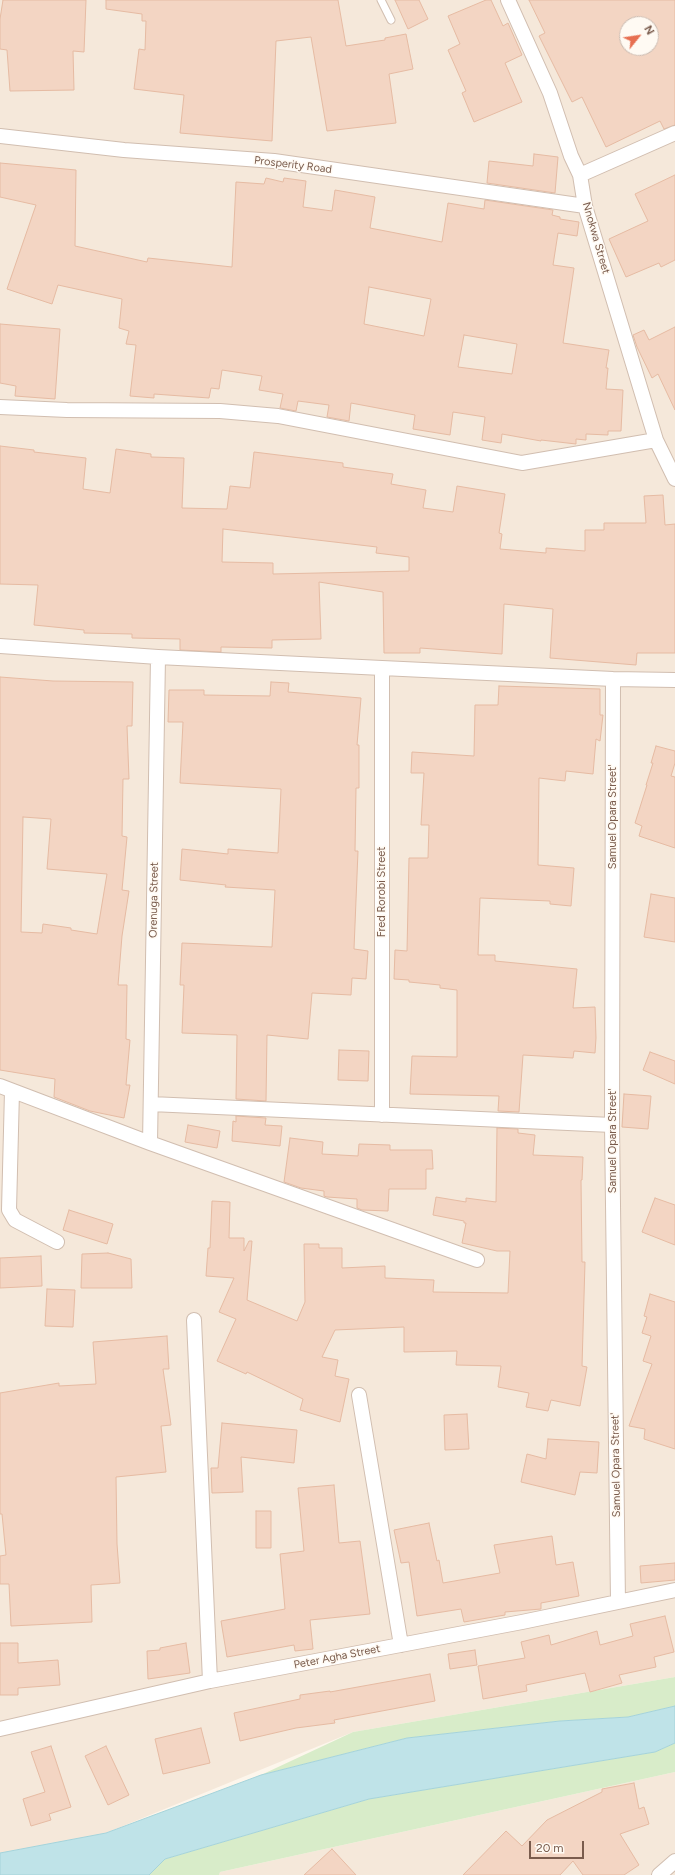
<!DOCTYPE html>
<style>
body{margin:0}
#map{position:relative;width:675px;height:1875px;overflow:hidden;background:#fdf6ec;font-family:Figtree,sans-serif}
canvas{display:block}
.north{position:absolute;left:619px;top:16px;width:40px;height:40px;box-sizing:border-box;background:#fffaf3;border:1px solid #cabbb1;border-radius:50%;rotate:60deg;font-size:11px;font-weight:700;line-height:16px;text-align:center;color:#7a5c4d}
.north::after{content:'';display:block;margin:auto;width:14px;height:18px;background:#e76f51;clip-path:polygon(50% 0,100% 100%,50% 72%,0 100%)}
.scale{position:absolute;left:529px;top:1841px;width:55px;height:18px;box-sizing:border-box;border:2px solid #7a5c4d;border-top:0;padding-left:5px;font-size:12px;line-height:14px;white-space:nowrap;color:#7a5c4d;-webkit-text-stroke:3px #fffaf3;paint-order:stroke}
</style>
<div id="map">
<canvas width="675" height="1875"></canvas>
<div class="north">N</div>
<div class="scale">20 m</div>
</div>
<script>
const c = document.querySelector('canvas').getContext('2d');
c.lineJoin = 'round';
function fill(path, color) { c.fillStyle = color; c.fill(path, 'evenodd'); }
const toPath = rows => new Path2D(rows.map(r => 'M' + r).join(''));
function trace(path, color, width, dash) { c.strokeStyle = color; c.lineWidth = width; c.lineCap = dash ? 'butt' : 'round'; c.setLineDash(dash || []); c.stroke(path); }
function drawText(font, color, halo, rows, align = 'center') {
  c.font = font + ' Figtree,sans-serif'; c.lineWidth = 3; c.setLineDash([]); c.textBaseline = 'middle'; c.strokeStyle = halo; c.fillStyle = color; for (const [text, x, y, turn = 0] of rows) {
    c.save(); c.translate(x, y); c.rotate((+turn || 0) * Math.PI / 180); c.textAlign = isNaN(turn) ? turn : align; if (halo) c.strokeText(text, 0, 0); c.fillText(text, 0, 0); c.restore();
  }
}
fill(toPath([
 [0,0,675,0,675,1677,353,1732,106,1833,0,1853],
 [627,24,651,24,651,48,627,48],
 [675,1772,675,1875,219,1875,220,1872]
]), '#f5e8da');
fill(toPath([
 [675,1677,675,1706,628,1717,560,1721,407,1738,261,1775,353,1732],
 [675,1743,675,1772,220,1872,219,1875,149,1875,165,1859,369,1799,655,1752]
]), '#d8ecc9');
const water = toPath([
 [675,1706,675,1743,655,1752,369,1799,165,1859,149,1875,0,1875,0,1853,106,1833,261,1775,407,1738,560,1721,628,1717,675,1706]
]);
fill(water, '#bfe3e8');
trace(water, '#a5d3da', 1);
const building = toPath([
 [3,0,86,0,84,52,73,51,74,90,10,91,7,50,0,49,0,19,3,0],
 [106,0,338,0,346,46,385,40,385,38,406,34,413,69,389,74,396,123,327,131,311,37,276,41,272,141,180,133,184,95,134,89,139,49,145,50,146,21,142,21,142,14,106,9,106,0],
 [395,0,419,0,428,19,408,29,395,0],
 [486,0,491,0,503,26,508,23,522,55,505,63,522,102,474,122,462,93,466,91,448,50,460,44,448,16,486,0],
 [529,0,675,0,675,125,664,129,660,121,606,147,582,97,572,102,539,36,545,33,529,0],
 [627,24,651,24,651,48,627,48,627,24],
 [534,154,558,157,555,193,487,183,489,161,533,166,534,154],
 [0,163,76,170,75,246,147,262,148,258,232,267,236,182,264,184,266,178,283,182,284,178,306,181,303,207,332,211,335,190,375,197,370,228,442,242,448,203,484,209,485,200,553,210,552,215,560,217,560,219,579,222,577,236,558,233,553,265,574,268,563,343,609,350,606,368,608,368,606,389,623,390,621,431,608,431,608,435,586,434,586,440,576,439,576,444,541,440,541,441,502,434,501,443,482,440,485,417,453,412,450,435,413,429,415,415,351,403,349,421,327,417,329,405,298,401,296,411,280,408,283,394,259,390,262,376,222,370,219,389,211,388,209,398,154,394,154,398,130,396,136,345,126,344,129,331,119,328,122,299,58,285,52,304,7,289,36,205,0,197,0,163],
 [369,287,431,299,424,336,364,324,369,287],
 [464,335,517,344,512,374,458,367,464,335],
 [675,175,675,260,661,267,659,263,626,277,609,239,648,221,635,194,675,175],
 [0,324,60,329,55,399,15,396,16,386,0,383,0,324],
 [675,327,675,410,658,374,652,378,637,347,633,335,644,330,649,340,675,327],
 [0,446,34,450,34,452,86,458,83,489,110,493,116,449,151,454,151,457,184,458,182,508,227,509,230,486,250,488,254,452,343,463,343,467,393,474,391,484,426,490,423,508,453,512,457,486,505,494,499,533,502,534,500,549,546,553,546,548,585,551,585,530,604,530,604,523,646,523,644,496,663,495,665,525,675,524,675,653,637,653,636,665,550,658,553,609,504,604,502,654,420,648,420,653,384,653,383,592,319,582,321,639,272,640,272,648,221,647,221,652,180,650,180,639,132,638,132,634,84,633,84,630,34,625,38,585,0,584,0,446],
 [223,529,377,547,376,553,409,557,409,571,273,574,273,563,222,562,223,529],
 [0,677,53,681,133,682,132,726,127,726,129,779,123,779,122,836,127,837,122,890,129,891,122,936,118,985,127,985,126,1039,130,1040,126,1085,130,1085,124,1118,90,1111,54,1097,55,1079,0,1070,0,677],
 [23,817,51,819,47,869,107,874,97,934,71,930,71,928,43,924,42,933,21,932,23,817],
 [271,682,289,683,288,692,361,698,357,745,359,745,359,788,356,788,355,851,358,851,354,949,368,951,366,979,352,978,351,995,312,993,308,1039,267,1035,266,1101,236,1099,237,1035,182,1033,184,985,180,985,182,943,272,947,275,890,225,887,226,885,180,880,182,849,228,854,228,849,278,853,281,789,180,783,183,722,168,722,169,690,204,690,204,695,270,696,271,682],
 [499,686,600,689,600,715,603,715,600,741,596,739,593,774,566,771,565,781,539,778,538,865,574,868,571,906,550,904,550,901,480,898,478,955,495,955,495,961,577,969,573,1008,595,1007,596,1038,595,1053,574,1051,573,1058,523,1055,519,1112,498,1111,499,1096,410,1094,412,1056,457,1057,457,990,440,988,440,985,409,982,409,980,394,979,395,950,407,951,409,858,428,858,429,825,421,825,424,773,411,773,412,752,474,756,475,705,498,705,499,686],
 [656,746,675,751,675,763,671,776,675,777,675,848,639,836,642,826,635,823,647,785,646,785,653,763,651,763,656,746],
 [651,894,675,898,675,942,644,937,651,894],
 [339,1050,369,1051,368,1081,338,1080,339,1050],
 [650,1052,675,1061,675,1084,643,1070,650,1052],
 [624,1094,651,1096,648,1129,622,1127,624,1094],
 [236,1116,266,1118,265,1125,282,1126,280,1146,232,1141,233,1121,236,1122,236,1116],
 [188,1125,220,1131,217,1148,185,1142,188,1125],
 [497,1128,518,1129,518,1133,535,1135,533,1155,583,1157,582,1180,581,1180,582,1262,585,1262,582,1366,587,1367,580,1406,551,1400,548,1411,526,1407,529,1393,498,1387,501,1366,456,1365,457,1351,404,1352,404,1327,335,1330,322,1357,338,1360,335,1376,349,1379,340,1422,300,1410,303,1399,247,1372,246,1374,217,1361,236,1319,219,1312,234,1278,206,1276,208,1248,210,1248,212,1201,230,1202,229,1238,244,1238,244,1251,249,1241,252,1241,247,1300,297,1321,305,1302,304,1244,319,1244,319,1248,342,1248,342,1268,385,1266,385,1278,434,1280,433,1292,508,1293,510,1251,497,1251,462,1243,466,1223,464,1223,464,1221,433,1215,436,1197,466,1202,466,1198,496,1202,497,1128],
 [290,1138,323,1142,322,1154,358,1156,359,1144,390,1145,390,1150,432,1150,433,1169,426,1169,426,1189,389,1189,388,1211,362,1210,357,1208,357,1199,327,1197,324,1196,324,1191,301,1188,284,1182,290,1138],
 [655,1198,675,1205,675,1245,642,1232,655,1198],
 [69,1210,113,1224,107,1244,63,1230,69,1210],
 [108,1253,131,1259,132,1288,81,1288,82,1254,108,1253],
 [41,1256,42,1286,0,1288,0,1258,41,1256],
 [47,1289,75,1290,73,1327,45,1326,47,1289],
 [650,1294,675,1302,675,1449,644,1439,645,1429,629,1426,652,1364,643,1361,651,1336,642,1333,647,1317,644,1316,650,1294],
 [167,1336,169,1369,163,1369,171,1425,161,1426,166,1472,116,1477,117,1544,120,1583,91,1585,92,1622,11,1626,9,1584,0,1584,0,1556,6,1555,2,1514,0,1514,0,1393,59,1383,59,1386,96,1384,93,1342,167,1336],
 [467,1414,469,1449,445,1450,444,1415,467,1414],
 [222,1423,297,1430,294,1463,241,1457,243,1492,212,1493,211,1468,218,1468,222,1423],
 [548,1439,599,1442,597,1473,580,1472,575,1495,521,1482,527,1454,546,1459,548,1439],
 [334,1485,339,1543,360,1541,370,1614,310,1620,313,1649,295,1651,294,1645,227,1657,221,1621,285,1609,280,1554,304,1551,298,1488,334,1485],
 [256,1511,271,1511,271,1548,256,1548,256,1511],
 [429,1523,437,1561,439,1560,443,1583,500,1573,494,1545,552,1536,556,1565,573,1562,579,1596,541,1603,541,1609,505,1612,505,1615,464,1622,461,1609,417,1616,409,1562,401,1563,394,1530,429,1523],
 [675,1563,675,1580,641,1583,640,1566,675,1563],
 [665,1616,674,1652,654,1657,656,1667,619,1675,622,1683,590,1692,585,1673,526,1685,527,1691,483,1699,478,1666,525,1658,521,1642,549,1635,551,1645,597,1631,600,1645,633,1636,630,1624,665,1616],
 [0,1643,18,1643,18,1663,58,1660,60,1685,18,1688,18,1695,0,1695,0,1643],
 [186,1643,190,1673,148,1679,147,1651,160,1650,160,1648,186,1643],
 [475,1650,477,1665,450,1669,448,1654,475,1650],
 [430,1674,435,1701,334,1720,335,1723,296,1728,240,1741,234,1713,300,1699,300,1695,330,1691,330,1692,430,1674],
 [201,1728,210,1763,163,1774,155,1739,201,1728],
 [51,1746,71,1807,49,1814,51,1820,31,1826,23,1799,45,1792,31,1752,51,1746],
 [106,1746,129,1795,108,1805,85,1756,106,1746],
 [634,1783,639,1809,644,1807,649,1824,620,1834,639,1865,624,1875,583,1875,573,1861,560,1875,463,1875,506,1831,522,1846,547,1820,602,1792,602,1789,634,1783],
 [332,1849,356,1875,304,1875,332,1849]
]);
fill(building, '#f3d5c3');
trace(building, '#e6bba3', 1);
const lane = toPath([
 [381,0,391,20]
]);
const street = toPath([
 [508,0,550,93,571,156,580,175,585,206,656,440,675,479],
 [0,136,124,150,274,161,585,206],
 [580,175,675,133],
 [0,407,67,410,220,411,278,416,522,463,656,440],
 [0,646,158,657,382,668,613,679,675,680],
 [382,668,382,1115],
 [613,679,612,1125,618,1602],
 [0,1086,150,1143,477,1260],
 [12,1091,9,1210,15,1220,57,1242],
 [151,1104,612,1125],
 [150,1143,158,657],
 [194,1320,210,1681],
 [359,1395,401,1645],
 [0,1729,210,1681,522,1622,675,1590],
 [659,1875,675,1861]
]);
trace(lane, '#d1beb0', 9);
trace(street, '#d1beb0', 16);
trace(lane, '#fff', 7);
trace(street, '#fff', 14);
drawText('11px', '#7a5c4d', '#fffaf3', [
 ["Prosperity Road",293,165,7],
 ["Nnokwa Street",596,238,74],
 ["Samuel Opara Street'",613,817,-90],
 ["Fred Rorobi Street",382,892,-90],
 ["Orenuga Street",154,900,-89],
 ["Samuel Opara Street'",613,1141,-90],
 ["Samuel Opara Street'",616,1465,-91],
 ["Peter Agha Street",337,1657,-11]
]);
</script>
